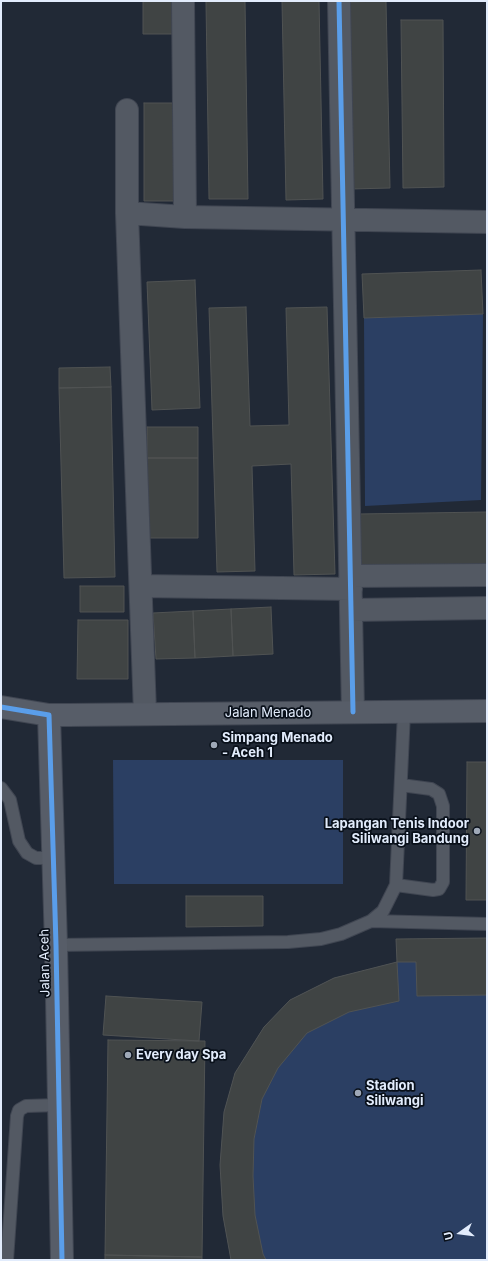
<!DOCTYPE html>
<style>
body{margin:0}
#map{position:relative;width:488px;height:1261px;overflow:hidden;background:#212936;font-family:Inter,sans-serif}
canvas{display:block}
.frame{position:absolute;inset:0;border:2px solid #e2ecfc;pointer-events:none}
.north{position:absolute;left:440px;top:1213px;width:40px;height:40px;-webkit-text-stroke:3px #09101a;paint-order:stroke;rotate:256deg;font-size:11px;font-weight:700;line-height:16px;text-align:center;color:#e2ecfc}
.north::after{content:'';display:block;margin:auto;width:14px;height:18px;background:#e2ecfc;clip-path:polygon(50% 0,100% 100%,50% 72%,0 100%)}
</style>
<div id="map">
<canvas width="488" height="1261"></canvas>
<div class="frame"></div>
<div class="north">U</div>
</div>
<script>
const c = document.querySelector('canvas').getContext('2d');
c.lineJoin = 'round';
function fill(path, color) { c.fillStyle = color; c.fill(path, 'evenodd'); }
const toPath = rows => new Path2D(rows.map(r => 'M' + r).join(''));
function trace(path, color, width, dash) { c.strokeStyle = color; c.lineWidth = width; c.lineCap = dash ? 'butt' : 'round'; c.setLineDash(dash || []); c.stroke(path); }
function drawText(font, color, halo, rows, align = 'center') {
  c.font = font + ' Inter,sans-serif'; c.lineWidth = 3.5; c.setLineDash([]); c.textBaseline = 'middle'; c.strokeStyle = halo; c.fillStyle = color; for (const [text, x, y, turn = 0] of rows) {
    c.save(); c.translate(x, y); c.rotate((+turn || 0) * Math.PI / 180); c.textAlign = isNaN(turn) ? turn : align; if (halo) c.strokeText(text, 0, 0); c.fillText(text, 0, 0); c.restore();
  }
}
fill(toPath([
 [483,314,481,500,365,506,364,318],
 [113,760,343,760,343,884,114,884],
 [487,938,487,1260,231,1260,223,1216,220,1165,224,1112,235,1073,264,1027,290,1000,334,978,397,962,396,939]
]), '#2b3f63');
const building = toPath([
 [143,1,176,1,176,34,143,34,143,1],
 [206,1,245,1,248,199,209,199,206,1],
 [282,1,319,1,323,199,286,200,282,1],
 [386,1,390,188,351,189,347,2,386,1],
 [401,20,443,20,444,187,403,188,401,20],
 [144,103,178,103,177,201,144,201,144,103],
 [481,270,483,314,364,318,362,274,481,270],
 [195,280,200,408,152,410,147,282,195,280],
 [246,307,250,426,289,425,286,308,327,307,335,574,294,575,291,464,252,466,255,571,217,572,209,308,246,307],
 [110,367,111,387,59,388,59,368,110,367],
 [111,387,115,577,64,578,59,388,111,387],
 [147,427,198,427,198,458,147,458,147,427],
 [147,458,198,458,198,538,147,538,147,458],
 [487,512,487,568,359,570,358,514,487,512],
 [80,586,124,586,124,612,80,612,80,586],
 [271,607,273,654,233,656,231,609,271,607],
 [231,609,233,656,195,658,193,611,231,609],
 [193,611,195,658,156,659,153,613,193,611],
 [78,620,128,620,128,679,77,679,78,620],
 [467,762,487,762,487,900,466,900,467,762],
 [186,896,263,896,263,926,186,927,186,896],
 [487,938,487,995,417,996,416,962,397,962,396,939,487,938],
 [397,962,399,1001,349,1012,307,1033,278,1068,262,1099,254,1139,253,1176,255,1215,263,1254,266,1260,231,1260,223,1216,220,1165,224,1112,235,1073,264,1027,290,1000,334,978,397,962],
 [106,996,202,1002,199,1041,103,1035,106,996],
 [108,1040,205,1041,202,1257,105,1255,108,1040],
 [105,1255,202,1257,202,1260,105,1260,105,1255]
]);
fill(building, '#404444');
trace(building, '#505353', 1);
const lane = toPath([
 [1,788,10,800,19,841,27,853,36,858,53,858],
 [396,885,433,890,439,889,443,882,443,806,439,794,431,789,401,785],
 [371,921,487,924],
 [56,945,288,942,321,939,341,934,371,921,383,911,396,885,404,712],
 [7,1260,17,1116,19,1110,26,1106,59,1105]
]);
const street = toPath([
 [183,1,185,217],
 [339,1,353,712],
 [127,110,127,213,145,713],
 [127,213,185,217,487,222],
 [351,576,487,575],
 [141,586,351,589],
 [351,610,487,608]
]);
const secondary = toPath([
 [1,707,49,715,68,715,487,711],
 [49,715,56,945,62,1260]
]);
trace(lane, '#404652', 14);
trace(street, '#404652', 24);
trace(secondary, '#404652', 24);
trace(lane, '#535963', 12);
trace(street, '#535963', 22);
trace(secondary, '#575d68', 22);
trace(toPath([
 [339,1,353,712],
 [1,707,49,715,56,945,62,1260]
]), '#5a9eea', 5);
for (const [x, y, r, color] of [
 [214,745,4,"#9ea8b7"],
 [477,831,4,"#9ea8b7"],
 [128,1055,4,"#9ea8b7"],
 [358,1093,4,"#9ea8b7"]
]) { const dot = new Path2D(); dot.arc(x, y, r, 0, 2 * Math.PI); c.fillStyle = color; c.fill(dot); trace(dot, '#09101a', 1.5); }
drawText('13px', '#e2ecfc', '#09101a', [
 ["Jalan Menado",268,713],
 ["Jalan Aceh",45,963,-91]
]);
drawText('bold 13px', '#e2ecfc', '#09101a', [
 ["Simpang Menado",222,738],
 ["- Aceh 1",222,753],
 ["Lapangan Tenis Indoor",469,824,"right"],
 ["Siliwangi Bandung",469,839,"right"],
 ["Every day Spa",136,1055],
 ["Stadion",366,1086],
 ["Siliwangi",366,1101]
], 'left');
</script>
